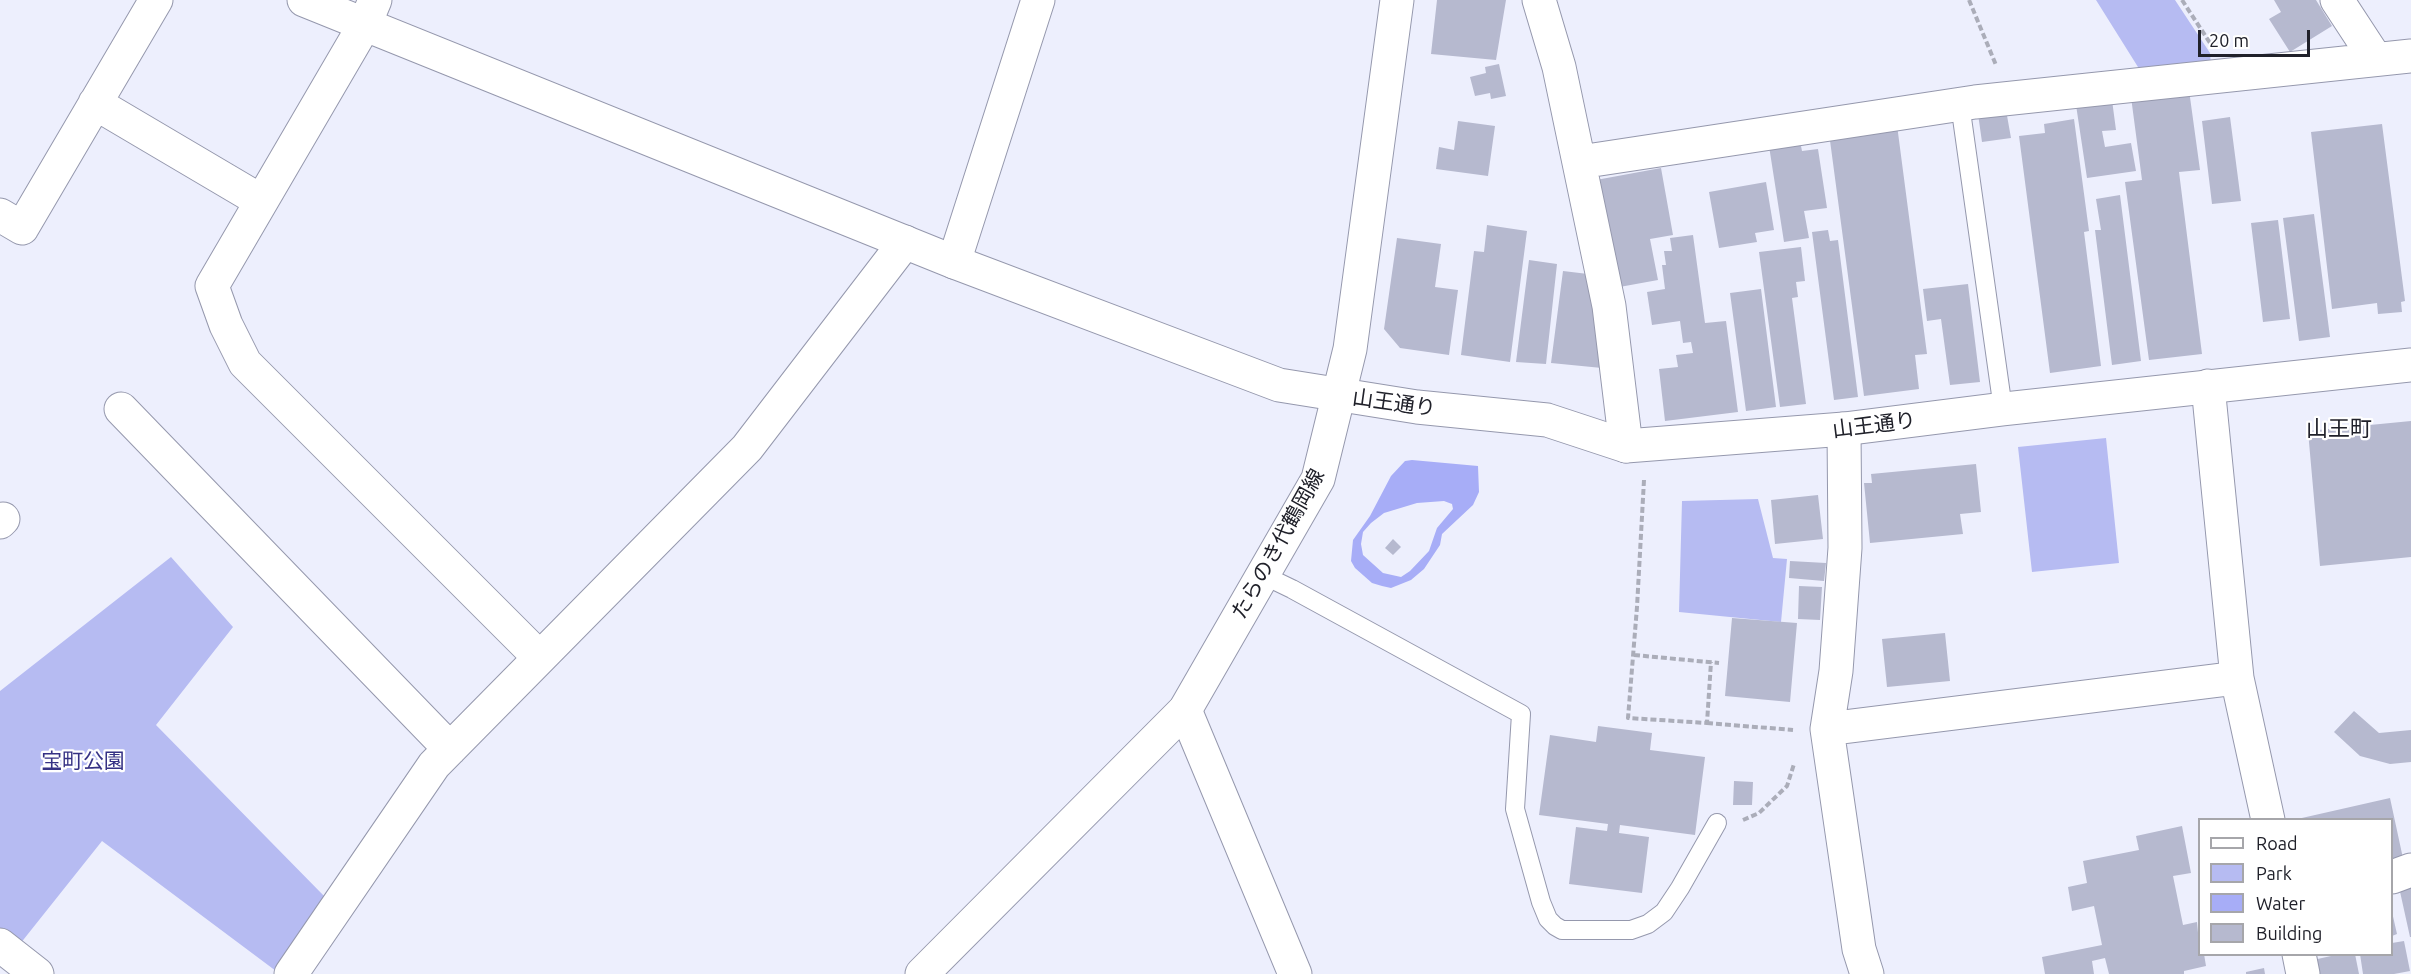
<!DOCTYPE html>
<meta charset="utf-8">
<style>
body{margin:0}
#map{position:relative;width:2411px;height:974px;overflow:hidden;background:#edeffd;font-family:Ubuntu,sans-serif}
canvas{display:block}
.legend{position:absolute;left:2198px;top:818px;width:195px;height:138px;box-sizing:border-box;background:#fff;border:2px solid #a6a6aa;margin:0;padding:8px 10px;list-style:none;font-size:18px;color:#20212a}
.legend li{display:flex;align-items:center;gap:12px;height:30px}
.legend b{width:30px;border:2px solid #a6a6aa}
.scale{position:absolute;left:2198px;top:30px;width:112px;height:27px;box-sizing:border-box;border:3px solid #20212a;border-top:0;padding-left:8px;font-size:18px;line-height:21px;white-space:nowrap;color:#20212a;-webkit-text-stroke:4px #fff;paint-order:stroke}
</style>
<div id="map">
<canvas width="2411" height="974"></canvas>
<ul class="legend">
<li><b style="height:8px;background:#fff"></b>Road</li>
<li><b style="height:16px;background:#b6bbf2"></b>Park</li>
<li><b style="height:16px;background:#a7adf7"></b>Water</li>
<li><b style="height:16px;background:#b6b9cf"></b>Building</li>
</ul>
<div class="scale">20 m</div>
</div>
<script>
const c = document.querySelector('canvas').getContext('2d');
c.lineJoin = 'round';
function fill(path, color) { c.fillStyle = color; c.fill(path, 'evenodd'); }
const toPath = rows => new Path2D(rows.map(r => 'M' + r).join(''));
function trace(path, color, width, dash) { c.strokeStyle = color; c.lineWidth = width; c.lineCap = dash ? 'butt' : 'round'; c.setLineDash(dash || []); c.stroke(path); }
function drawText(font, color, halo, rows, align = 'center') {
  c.font = font + ' Ubuntu,"Noto Sans JP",sans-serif'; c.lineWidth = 4.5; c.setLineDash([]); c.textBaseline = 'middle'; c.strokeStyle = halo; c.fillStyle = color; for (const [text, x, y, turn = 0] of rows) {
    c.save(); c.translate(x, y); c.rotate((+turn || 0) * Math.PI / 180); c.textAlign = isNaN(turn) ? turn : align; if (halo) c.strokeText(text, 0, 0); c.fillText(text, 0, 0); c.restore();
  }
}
fill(toPath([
 [2096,0,2175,0,2210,53,2211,66,2143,75],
 [2106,438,2119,563,2032,572,2018,447],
 [1758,499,1773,558,1787,559,1781,622,1679,612,1682,501],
 [171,557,233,627,156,725,325,897,280,974,102,841,16,949,0,934,0,691]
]), '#b6bbf2');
fill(toPath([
 [1412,460,1478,466,1479,492,1473,505,1442,534,1440,545,1424,569,1411,580,1391,588,1382,586,1372,583,1355,568,1351,561,1353,540,1370,516,1391,476,1405,461],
 [1444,501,1452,504,1453,509,1437,528,1429,551,1410,571,1401,577,1383,573,1363,555,1361,544,1363,532,1371,523,1384,513,1417,503]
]), '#a7adf7');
fill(toPath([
 [1437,0,1506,0,1496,60,1431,54],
 [2274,0,2316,0,2332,26,2290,52,2269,19,2281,12],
 [1499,64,1506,96,1491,99,1490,93,1475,96,1470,77,1486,73,1485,67],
 [2189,90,2200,170,2179,172,2202,354,2149,360,2125,182,2142,180,2131,97],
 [2112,100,2116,130,2102,131,2105,147,2131,143,2136,171,2087,178,2076,105],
 [2006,110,2011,138,1982,142,1978,114],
 [2230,117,2241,201,2212,204,2202,121],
 [2074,119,2089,231,2084,232,2101,366,2050,373,2019,136,2045,133,2044,124],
 [1458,121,1495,126,1488,176,1436,169,1439,147,1454,150],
 [2382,124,2405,301,2401,302,2402,312,2378,314,2377,303,2332,309,2311,132],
 [1897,125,1927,354,1915,355,1919,389,1864,396,1829,133],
 [1800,141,1802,151,1818,149,1827,208,1804,211,1809,238,1784,242,1769,146],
 [1661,168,1673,235,1650,239,1658,280,1614,288,1596,180],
 [1766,182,1774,230,1755,233,1757,242,1719,248,1709,192],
 [2120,195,2141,361,2112,365,2095,230,2101,230,2096,199],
 [2314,214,2330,337,2299,341,2283,218],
 [2278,220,2290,319,2263,322,2251,223],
 [1487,225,1527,231,1510,362,1461,355,1474,251,1484,252],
 [1828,230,1830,241,1838,240,1858,397,1834,400,1812,232],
 [1693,235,1705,323,1726,321,1738,412,1665,421,1659,369,1678,367,1676,355,1693,353,1691,342,1683,343,1680,321,1652,325,1647,292,1665,289,1662,265,1666,265,1664,251,1672,251,1670,238],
 [1397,238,1441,244,1435,287,1458,290,1449,355,1400,348,1384,329],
 [1801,247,1805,281,1796,282,1798,297,1792,298,1806,404,1780,407,1759,252],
 [1529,260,1557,264,1546,364,1516,362],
 [1563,271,1588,274,1602,368,1551,363],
 [1968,284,1980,382,1950,385,1941,319,1927,321,1923,289],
 [1761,289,1776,407,1746,411,1730,293],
 [2411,421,2411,557,2320,566,2308,431],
 [1976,464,1981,512,1960,514,1963,534,1870,543,1864,483,1872,483,1871,474],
 [1818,495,1823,539,1775,544,1771,500],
 [1393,539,1401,547,1393,555,1385,548],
 [1790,561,1826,563,1824,581,1789,578],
 [1799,586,1822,587,1820,620,1798,619],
 [1732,618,1797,623,1790,702,1725,696],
 [1945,633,1950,681,1887,687,1882,639],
 [2354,711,2379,733,2411,730,2411,762,2390,764,2360,756,2334,732],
 [1598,726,1652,733,1650,750,1705,757,1695,835,1620,825,1619,833,1649,837,1642,893,1569,884,1576,827,1607,831,1608,824,1539,815,1550,735,1596,742],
 [1734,781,1753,782,1752,805,1733,805],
 [2390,798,2404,863,2392,866,2392,820,2293,820],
 [2182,826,2191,873,2173,876,2183,925,2197,922,2200,954,2204,954,2206,966,2184,971,2184,974,2109,974,2105,958,2092,961,2094,974,2045,974,2042,957,2102,945,2094,906,2072,911,2068,887,2087,883,2083,861,2139,850,2136,836],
 [2411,884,2411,937,2410,937,2399,887],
 [2392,912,2397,934,2392,936],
 [2404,941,2410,971,2394,974,2363,974,2360,954,2392,954,2392,943],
 [2340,954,2355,954,2359,974,2315,974,2313,960],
 [2264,968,2265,974,2246,974,2246,972]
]), '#b6b9cf');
const service = toPath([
 [1960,104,2003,409],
 [1263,575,1292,589,1521,714,1515,809,1541,902,1548,919,1555,926,1562,930,1631,930,1648,924,1664,912,1680,888,1717,823]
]);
const minor = toPath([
 [375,0,365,24,212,286,226,325,245,363,539,657],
 [1539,0,1559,67,1609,306,1626,446],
 [2337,0,2375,58],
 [95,103,261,201],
 [1580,162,1975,102,2411,56],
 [0,215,22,228,156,0],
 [954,262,1038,0],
 [2208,386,2237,678,2268,820],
 [121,409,450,749],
 [1844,429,1845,548,1836,671,1827,729,1859,949,1867,974],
 [0,522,3,519],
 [1185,710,1295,974],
 [1827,729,2237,678],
 [2392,877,2411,870],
 [0,945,37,974],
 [2299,954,2303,974],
 [291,974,434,765,747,448,905,242]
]);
const tertiary = toPath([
 [304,0,954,262,1279,385,1417,407,1547,420,1626,446,1844,429,2003,409,2411,365]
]);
const secondary = toPath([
 [922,974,1185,710,1318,479,1350,349,1397,0]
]);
trace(service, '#9598ad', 20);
trace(minor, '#9598ad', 35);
trace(tertiary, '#9598ad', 35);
trace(secondary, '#9598ad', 35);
trace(toPath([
 [1969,0,1996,65],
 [2182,0,2210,43],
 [1644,480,1637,607,1628,718,1707,723,1711,662],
 [1634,655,1719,663],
 [1707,723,1793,730],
 [1743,820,1759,813,1787,786,1794,764]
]), '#abadb9', 4, [6, 3]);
trace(service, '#fff', 18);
trace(minor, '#fff', 33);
trace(tertiary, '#fff', 33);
trace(secondary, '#fff', 33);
drawText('21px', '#20212a', '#fff', [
 ["山王通り",1394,403,8],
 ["山王通り",1874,425,-7],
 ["たらのき代鶴岡線",1278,544,-61]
]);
drawText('21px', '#353184', '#fff', [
 ["宝町公園",83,761]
]);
drawText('22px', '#20212a', '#fff', [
 ["山王町",2339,429]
]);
</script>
